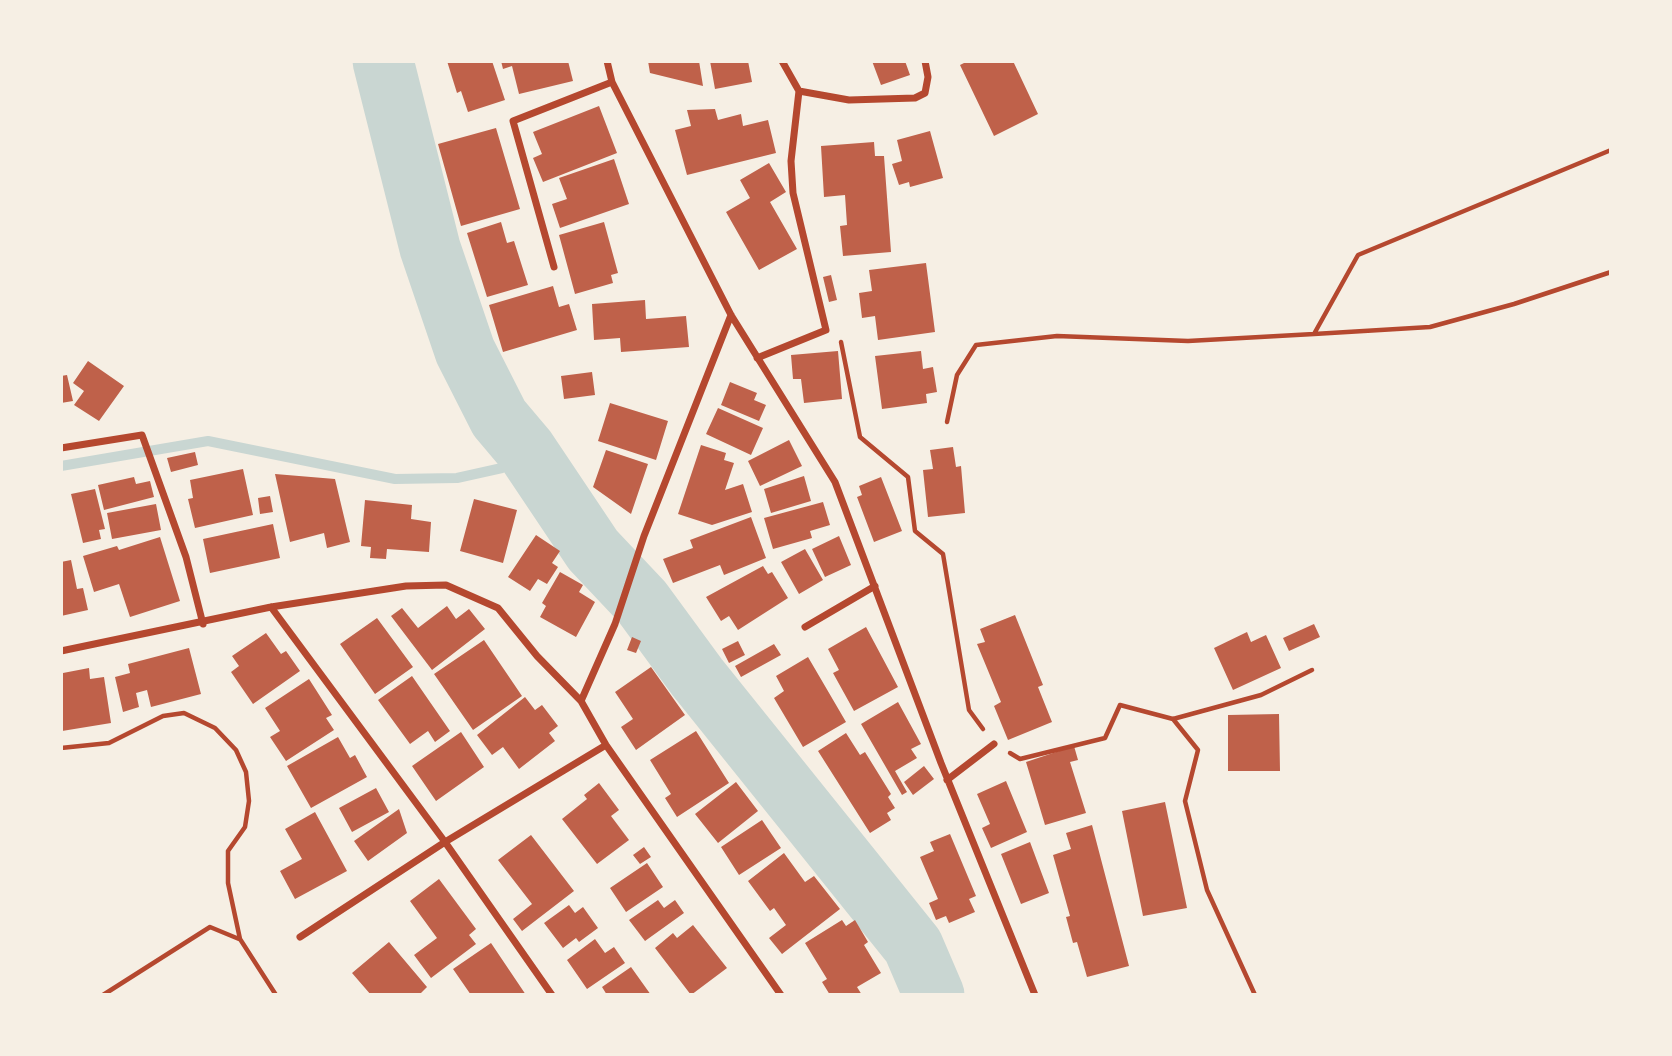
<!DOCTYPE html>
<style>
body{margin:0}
#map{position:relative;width:1672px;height:1056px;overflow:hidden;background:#f6efe4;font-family:Roboto,sans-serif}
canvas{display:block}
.frame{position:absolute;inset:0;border:63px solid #f6efe4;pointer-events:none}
</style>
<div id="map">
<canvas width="1672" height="1056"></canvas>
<div class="frame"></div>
</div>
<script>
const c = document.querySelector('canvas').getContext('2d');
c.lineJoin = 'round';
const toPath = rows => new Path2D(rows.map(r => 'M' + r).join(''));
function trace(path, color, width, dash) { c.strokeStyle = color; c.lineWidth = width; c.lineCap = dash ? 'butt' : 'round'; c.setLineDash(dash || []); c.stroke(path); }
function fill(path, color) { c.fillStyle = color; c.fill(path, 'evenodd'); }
trace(toPath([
 [61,466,208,441,395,479,457,478,502,468,526,450]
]), '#c9d6d2', 10);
trace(toPath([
 [383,61,430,248,465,351,499,418,526,450,593,550,642,602,697,677,913,946,934,995]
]), '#c9d6d2', 61);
fill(toPath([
 [447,61,492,61,505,100,468,112,461,91,457,93],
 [501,61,568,61,573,81,519,94,512,66,503,69],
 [648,61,699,61,703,86,650,73],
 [710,61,748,61,752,82,715,89],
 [872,61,905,61,910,75,881,85],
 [968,61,1013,61,1038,114,994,136,960,65],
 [599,106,617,153,543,182,533,158,542,154,533,132],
 [715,109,718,120,741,114,743,126,768,120,776,153,687,175,675,130,691,126,687,110],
 [496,128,520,209,461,226,438,144],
 [930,131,943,178,910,187,909,182,899,185,892,164,902,161,897,140],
 [874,142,875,156,884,156,891,252,843,256,840,226,847,225,845,195,824,197,821,146],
 [614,159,629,204,560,228,552,204,567,199,559,178],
 [769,163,786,192,770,202,797,249,759,270,726,212,750,198,740,180],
 [501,222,507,243,514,241,528,285,487,297,467,233],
 [604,222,618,273,611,275,613,283,575,294,559,235],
 [926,263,935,332,878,340,875,316,862,318,859,293,872,291,869,270],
 [831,275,837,300,829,302,823,277],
 [553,286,559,307,569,304,577,330,503,352,489,305],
 [645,300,646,319,686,316,689,347,621,352,620,338,594,340,592,304],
 [838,351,842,399,804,403,801,379,793,379,791,355],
 [921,351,923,369,933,367,937,392,926,394,927,403,882,409,875,356],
 [88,361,124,386,99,421,74,405,84,391,73,383],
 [592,372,595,395,564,399,561,376],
 [67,375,73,401,61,403,61,376],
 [730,382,757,393,754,400,766,405,759,421,721,405],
 [610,403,668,421,656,460,598,441],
 [718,408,763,428,751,455,706,434],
 [789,440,802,466,760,486,748,461],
 [701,445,726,453,724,460,734,463,725,490,743,484,752,512,712,525,678,514],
 [953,447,956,467,961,466,965,513,928,517,923,470,933,469,930,450],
 [606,450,648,464,631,514,593,487],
 [195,452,198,465,171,472,167,458],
 [243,469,253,515,195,528,188,499,193,498,190,480],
 [275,474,335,479,350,542,327,548,324,533,290,542],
 [804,476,811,501,771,513,764,489],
 [134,477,136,484,150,481,154,497,104,510,98,485],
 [881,477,902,531,874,542,857,497,862,495,859,486],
 [95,489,105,529,99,530,101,539,83,543,71,494],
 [270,496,273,512,260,514,258,498],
 [474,499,517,510,503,563,460,551],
 [365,500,412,505,411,519,431,522,429,552,387,549,386,559,370,558,371,547,361,546],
 [823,502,830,525,810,531,812,538,773,549,764,518],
 [156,504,161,530,112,539,107,513],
 [751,517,766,558,724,575,720,565,673,583,663,559,693,548,690,540],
 [273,524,280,558,210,573,203,539],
 [536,535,560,551,552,563,558,567,547,584,538,579,530,591,508,577],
 [839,536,851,565,825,577,812,549],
 [160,537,180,601,130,617,119,584,94,592,83,556,117,546,119,550],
 [805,549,823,580,799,594,781,562],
 [71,560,77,589,83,588,88,610,61,616,61,562],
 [763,566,768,574,772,572,788,598,738,630,729,616,721,621,706,597],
 [560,572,583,585,579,592,595,602,576,637,540,617,546,606,542,603],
 [447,606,456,619,469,609,485,629,432,670,391,616,402,608,418,628],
 [1015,615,1043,685,1038,687,1052,722,1008,740,994,706,1001,702,977,644,985,642,980,629],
 [377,618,413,667,375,694,340,644],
 [1314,624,1320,637,1289,651,1283,638],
 [866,627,898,687,854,711,833,673,839,670,828,649],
 [1247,632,1251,642,1266,635,1281,668,1233,690,1214,648],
 [266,633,281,654,286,651,300,671,253,704,231,672,239,666,232,656],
 [632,637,641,641,636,653,627,650],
 [484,640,522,696,473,730,434,674],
 [738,641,745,655,729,663,722,649],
 [774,644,781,655,741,677,735,666],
 [189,648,201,694,151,707,147,690,136,693,139,707,123,712,115,677,130,673,128,664],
 [808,657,846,722,803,747,774,698,784,691,776,676],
 [651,667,685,715,636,750,621,727,633,719,615,692],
 [89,668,90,679,104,677,111,723,62,731,63,673],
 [412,676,450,731,435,742,428,731,410,744,378,700],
 [309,679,332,715,326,718,334,730,286,761,270,737,280,731,265,708],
 [525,697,535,710,542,705,558,726,549,733,555,741,519,769,503,747,492,755,477,735],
 [898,702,921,744,911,749,917,758,895,771,907,792,902,795,861,724],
 [1279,714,1280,771,1228,771,1228,715],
 [696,731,729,783,677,817,665,798,671,794,650,760],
 [461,732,484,767,436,801,412,766],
 [846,733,860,755,865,752,891,794,888,797,895,808,887,813,891,820,870,833,818,751],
 [338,737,350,758,355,755,367,777,311,808,287,766],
 [1074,746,1078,760,1070,762,1086,813,1045,825,1026,762],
 [924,766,934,779,913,795,904,782],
 [1006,781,1027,832,991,848,982,828,990,824,977,794],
 [736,782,758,811,718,843,695,814],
 [599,783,619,810,611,816,629,840,597,864,562,819,587,799,584,795],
 [376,788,389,812,352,832,339,808],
 [1165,802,1187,908,1143,916,1122,811],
 [399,809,407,833,368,861,354,841],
 [315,812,347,871,295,899,280,871,302,859,285,829],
 [762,820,781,848,739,875,721,847],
 [1092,825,1129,966,1087,977,1077,942,1073,943,1066,917,1070,916,1053,855,1071,849,1066,833],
 [950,834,976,896,969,899,975,912,949,923,946,916,936,920,929,903,938,899,920,857,934,851,930,842],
 [531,835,574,891,522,931,513,919,532,904,498,860],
 [1030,842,1049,893,1021,904,1001,854],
 [644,847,651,857,640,864,633,855],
 [784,853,805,882,814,876,840,909,782,954,769,938,786,925,774,908,770,911,748,881],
 [647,863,663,887,626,912,610,888],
 [439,879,476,929,469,935,476,944,431,978,414,955,437,938,410,901],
 [658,900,664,908,675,900,684,913,645,941,629,920],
 [569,905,575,913,583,907,598,928,579,942,576,938,563,948,544,923],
 [842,920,846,926,855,920,868,942,864,945,881,973,857,987,862,995,830,995,822,982,827,979,805,943],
 [693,925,727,968,691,995,655,948,673,933,677,938],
 [595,939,605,953,614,947,625,963,587,989,567,960],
 [389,942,427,987,419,995,371,995,352,973],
 [491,943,526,995,471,995,453,969],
 [631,967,651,995,607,995,602,987]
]), '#bf614a');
trace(toPath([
 [1314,334,1430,327,1514,304,1611,272],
 [841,342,860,437,908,477,915,531,943,554,969,710,983,729],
 [947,422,957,375,976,345,1057,336,1188,341,1314,334,1358,255,1611,150],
 [1173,719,1198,750,1185,801,1207,890,1255,995],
 [61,748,109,743,163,716,184,713,215,728,236,750,246,772,249,801,245,827,228,851,228,883,240,939,276,995],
 [1010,753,1020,759,1105,738,1120,705,1173,719,1261,695,1312,670],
 [103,995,210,927,239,939]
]), '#b5482f', 4.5);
trace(toPath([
 [607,61,612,82,731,315,835,482,941,763,1035,995],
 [799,91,849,100,915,98,925,93,928,77,925,61],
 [554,267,513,121,612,82],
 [757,358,826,330,793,193,791,161,799,91,782,61],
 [61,448,142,435,186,557,203,624],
 [271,607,445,842,552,995],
 [805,627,875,586],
 [61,651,271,607,406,586,446,585,498,608,537,656,581,701,606,745,781,995],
 [581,701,615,624,644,536,731,315],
 [947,780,994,744],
 [300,937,445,842,606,745]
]), '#b5482f', 7);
</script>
